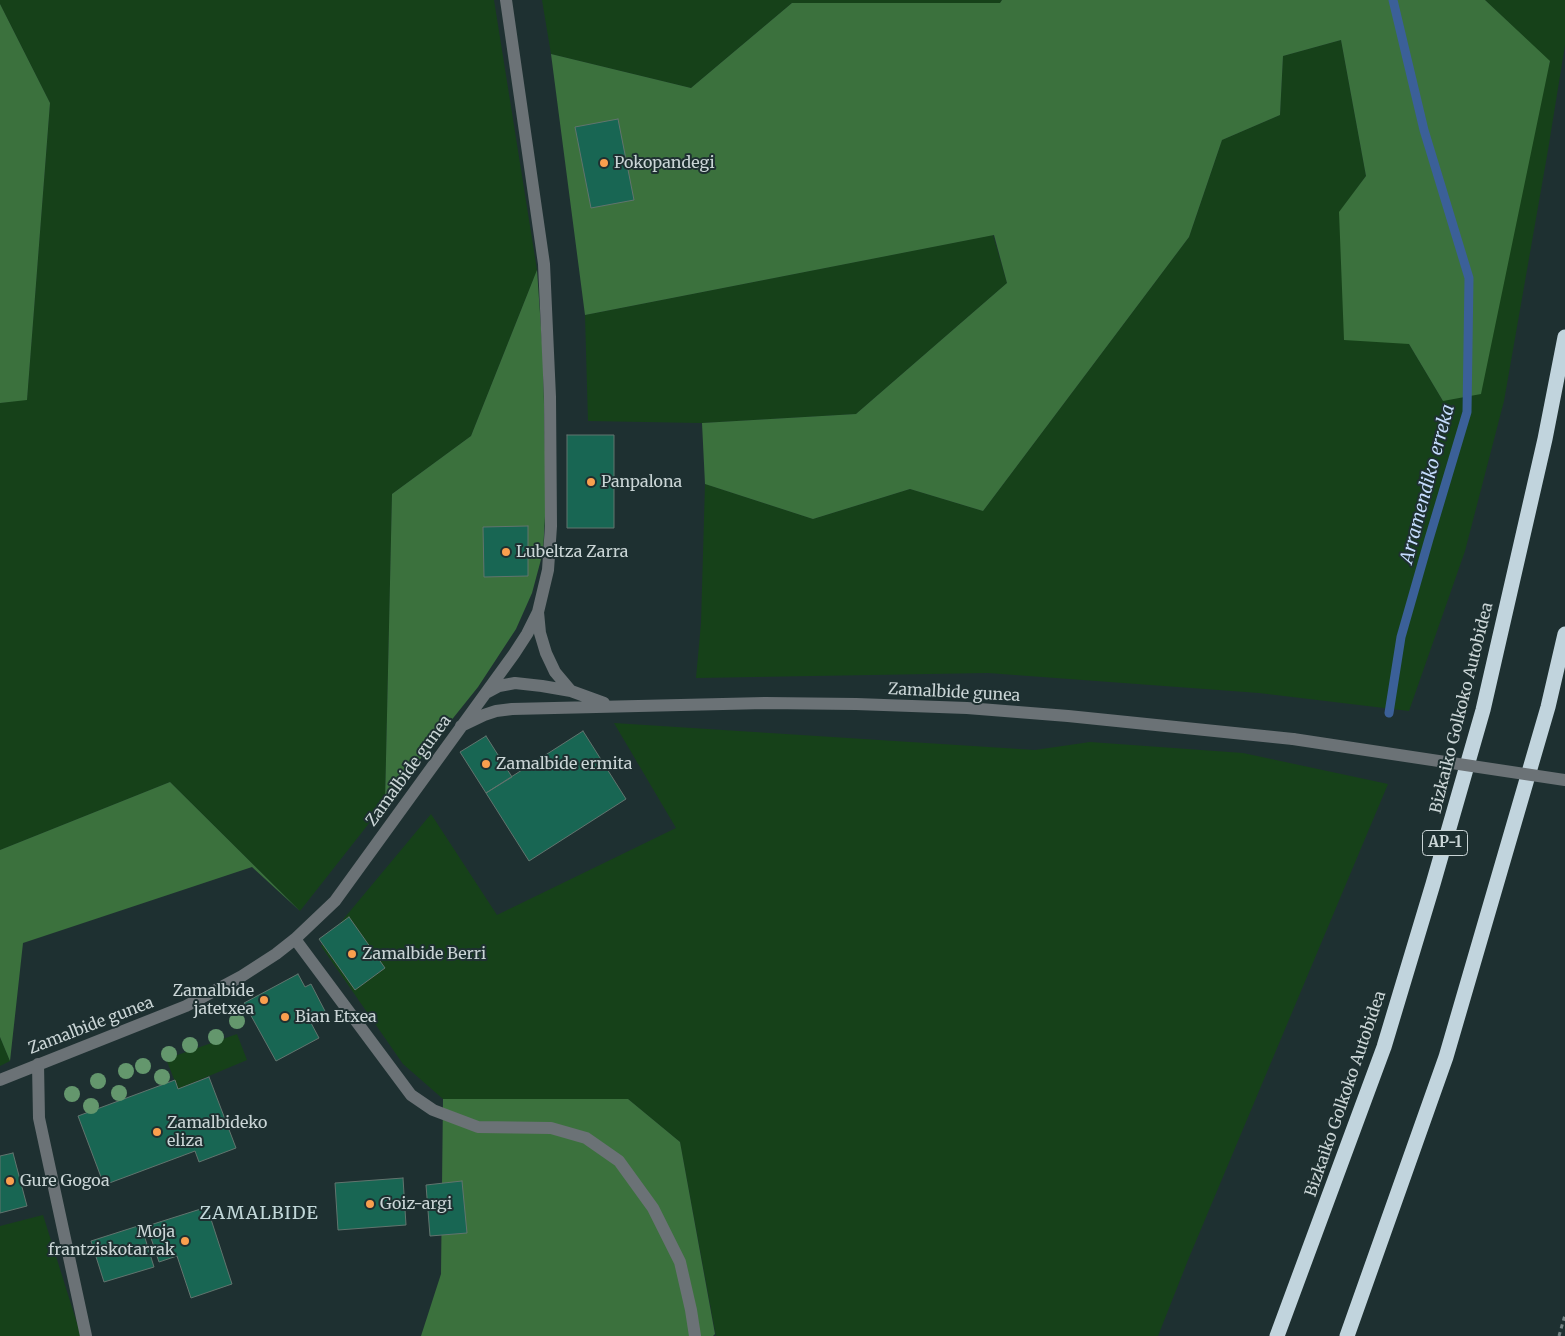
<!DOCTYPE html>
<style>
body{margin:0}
canvas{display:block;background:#1e3031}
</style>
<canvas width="1565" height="1336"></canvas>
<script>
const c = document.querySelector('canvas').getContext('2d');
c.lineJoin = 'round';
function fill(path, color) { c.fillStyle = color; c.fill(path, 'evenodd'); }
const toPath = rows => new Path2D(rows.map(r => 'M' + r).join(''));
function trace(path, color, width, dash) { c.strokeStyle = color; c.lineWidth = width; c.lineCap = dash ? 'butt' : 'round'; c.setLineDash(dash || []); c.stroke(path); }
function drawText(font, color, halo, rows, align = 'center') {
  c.font = font + ' Merriweather,serif'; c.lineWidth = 4; c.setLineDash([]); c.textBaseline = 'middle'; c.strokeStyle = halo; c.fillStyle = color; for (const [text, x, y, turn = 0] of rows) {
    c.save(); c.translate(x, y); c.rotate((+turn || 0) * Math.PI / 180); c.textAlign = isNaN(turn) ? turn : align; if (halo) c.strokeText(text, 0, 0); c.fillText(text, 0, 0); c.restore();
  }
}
fill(toPath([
 [0,0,494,0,537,270,471,436,392,494,385,803,300,911,170,782,0,850,0,403,27,399,50,103,0,4],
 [542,0,1002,0,1000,3,792,3,691,88,551,54],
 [1485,0,1565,0,1565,45,1548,150,1504,401,1465,551,1409,711,1259,693,988,673,696,678,701,623,705,484,813,519,910,489,983,511,1189,237,1222,140,1280,115,1283,56,1341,40,1366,176,1340,212,1409,344,1443,401,1550,62],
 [993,235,1007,283,856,414,702,423,588,421,585,315],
 [614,723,1035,750,1090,742,1243,753,1388,784,1188,1260,1158,1336,716,1336,680,1142,628,1099,443,1099,403,1064,321,946,431,814,497,915,676,828],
 [237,1034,247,1060,178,1089,166,1059],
 [0,1037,10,1061,0,1066],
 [43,1215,81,1336,0,1336,0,1226]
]), '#164119');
fill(toPath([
 [1002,0,1485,0,1550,61,1481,394,1443,401,1409,344,1344,340,1339,212,1366,176,1341,40,1283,56,1280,115,1222,140,1189,237,983,511,910,489,813,519,705,484,702,423,856,414,1007,283,994,235,585,315,551,54,691,88,792,3,1000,3],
 [0,4,50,103,27,400,0,403],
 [537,270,543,357,546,499,543,552,532,593,516,629,478,687,385,803,392,494,471,436],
 [170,782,300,911,252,867,23,943,10,1061,0,1037,0,850],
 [443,1099,628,1099,680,1142,715,1334,713,1336,421,1336,441,1274]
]), '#3b713d');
trace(toPath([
 [1389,713,1401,637,1429,539,1467,412,1469,278,1424,130,1393,0]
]), '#3b6098', 9);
const building = toPath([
 [618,119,634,200,591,208,575,127,618,119],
 [567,435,614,435,614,528,567,528,567,435],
 [528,526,528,576,484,577,483,527,528,526],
 [583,731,626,799,529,861,486,793,583,731],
 [486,736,512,777,486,793,460,752,486,736],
 [349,917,385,968,355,990,319,939,349,917],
 [298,974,305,987,311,984,326,1013,310,1021,319,1038,276,1061,244,1003,298,974],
 [209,1077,236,1148,199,1162,195,1151,104,1185,78,1116,175,1080,178,1089,209,1077],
 [13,1153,27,1206,0,1213,0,1156,13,1153],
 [403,1178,406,1225,338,1230,335,1183,403,1178],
 [462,1181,467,1233,430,1236,426,1185,462,1181],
 [207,1207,232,1284,191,1298,177,1256,159,1262,147,1226,207,1207],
 [141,1225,154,1267,104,1282,91,1241,141,1225]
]);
fill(building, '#186653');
trace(building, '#61746e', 1);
trace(toPath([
 [1559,1336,1565,1315]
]), '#758384', 3, [4, 4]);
trace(toPath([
 [506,0,544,264,550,397,551,526,548,570,538,612,540,633,546,653,555,672,571,691,604,703],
 [486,693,499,686,515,683,542,686,571,691],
 [461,726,484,715,496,711,512,709,765,703,856,704,967,708,1068,716,1293,739],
 [295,939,411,1095,433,1110,478,1127,551,1128,586,1138,619,1161,653,1208,680,1262,691,1310,695,1336],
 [38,1064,39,1118,86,1336],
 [0,1080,186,1006,242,976,276,954,295,939,335,901,514,654,527,634,538,612]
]), '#6b7276', 12);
trace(toPath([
 [1277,1336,1384,1047,1433,884,1483,710,1545,439,1565,337],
 [1347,1336,1446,1057,1548,707,1565,634]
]), '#c1d4dd', 15);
trace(toPath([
 [1293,739,1565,780]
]), '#6b7276', 12);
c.fillStyle = '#64976d';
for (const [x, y] of [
 [237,1021],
 [216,1037],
 [190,1045],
 [169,1054],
 [143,1066],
 [126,1071],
 [162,1077],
 [98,1081],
 [119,1093],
 [72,1094],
 [91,1106]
]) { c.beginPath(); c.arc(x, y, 8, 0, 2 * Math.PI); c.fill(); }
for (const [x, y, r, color] of [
 [604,163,5,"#fa9f4e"],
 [591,482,5,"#fa9f4e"],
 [506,552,5,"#fa9f4e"],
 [486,764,5,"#fa9f4e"],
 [352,954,5,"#fa9f4e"],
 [264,1000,5,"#fa9f4e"],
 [285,1017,5,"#fa9f4e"],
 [157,1132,5,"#fa9f4e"],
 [10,1181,5,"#fa9f4e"],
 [370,1204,5,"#fa9f4e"],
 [185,1241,5,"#fa9f4e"]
]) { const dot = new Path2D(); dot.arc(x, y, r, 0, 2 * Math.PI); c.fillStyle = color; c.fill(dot); trace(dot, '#1e3031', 2); }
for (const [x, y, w] of [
 [1445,843,45]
]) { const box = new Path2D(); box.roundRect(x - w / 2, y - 12.5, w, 25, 4); c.fillStyle = '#1e3031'; c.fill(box); trace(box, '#cad5d6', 1); }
drawText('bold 15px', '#cad5d6', null, [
 ["AP-1",1445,843]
]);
drawText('16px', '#cad5d6', '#1e3031', [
 ["Pokopandegi",614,163],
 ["Panpalona",601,482],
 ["Lubeltza Zarra",516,552],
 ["Zamalbide ermita",496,764],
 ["Zamalbide Berri",362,954],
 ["Zamalbide",254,991,"right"],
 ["jatetxea",254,1009,"right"],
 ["Bian Etxea",295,1017],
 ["Zamalbideko",167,1123],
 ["eliza",167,1141],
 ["Gure Gogoa",20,1181],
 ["Goiz-argi",380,1204],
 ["Moja",175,1232,"right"],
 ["frantziskotarrak",175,1250,"right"]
], 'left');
drawText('16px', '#cad5d6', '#1e3031', [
 ["Zamalbide gunea",954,693,3],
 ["Bizkaiko Golkoko Autobidea",1462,708,-76],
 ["Zamalbide gunea",409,771,-54],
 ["Zamalbide gunea",91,1026,-21],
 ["Bizkaiko Golkoko Autobidea",1346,1094,-71]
]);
drawText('italic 18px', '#c5dcfd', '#1e3031', [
 ["Arramendiko erreka",1428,484,-75]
]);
c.letterSpacing = '1px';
drawText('18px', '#c2d8da', '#1e3031', [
 ["ZAMALBIDE",259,1214]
]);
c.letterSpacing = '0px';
</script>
